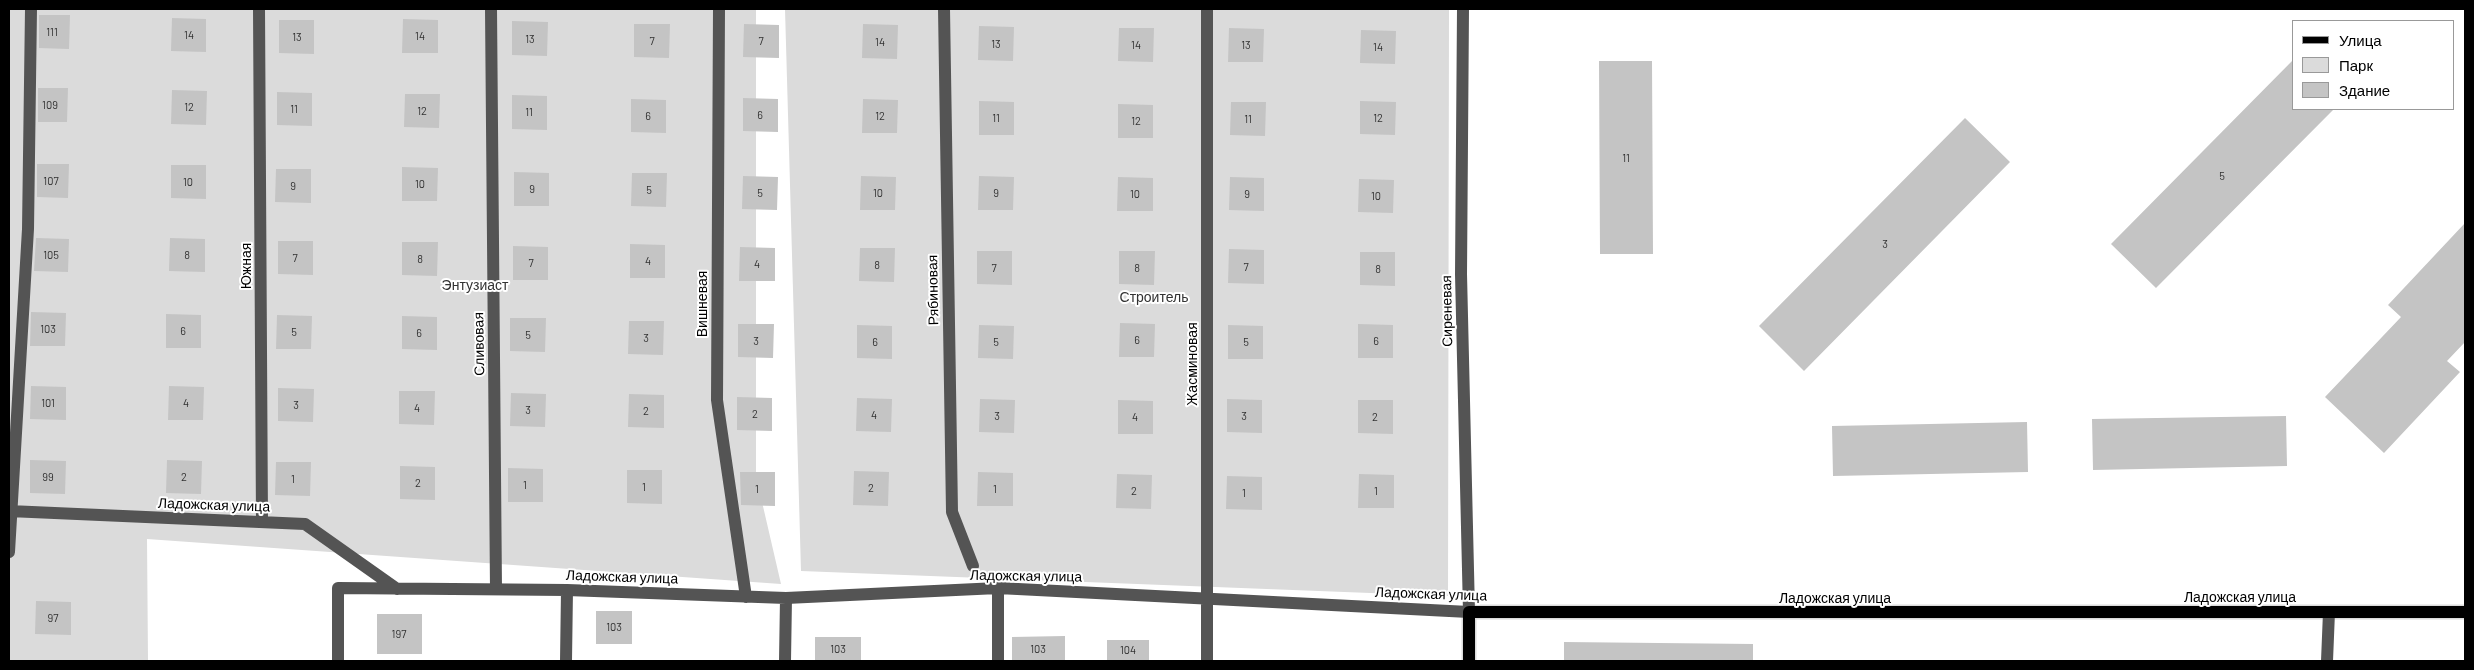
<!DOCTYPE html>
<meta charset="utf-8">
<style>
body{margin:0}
#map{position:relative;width:2474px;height:670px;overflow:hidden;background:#fff;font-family:Barlow,sans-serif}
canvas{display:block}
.frame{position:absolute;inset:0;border:10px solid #000;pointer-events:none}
.legend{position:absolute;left:2292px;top:20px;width:162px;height:90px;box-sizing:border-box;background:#fff;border:1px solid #999;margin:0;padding:6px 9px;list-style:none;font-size:15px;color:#000}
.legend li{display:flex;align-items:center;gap:10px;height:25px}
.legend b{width:25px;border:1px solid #999}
</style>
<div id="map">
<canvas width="2474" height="670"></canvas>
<div class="frame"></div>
<ul class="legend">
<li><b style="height:6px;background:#000"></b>Улица</li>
<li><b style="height:14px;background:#dbdbdb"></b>Парк</li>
<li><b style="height:14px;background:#c4c4c4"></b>Здание</li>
</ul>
</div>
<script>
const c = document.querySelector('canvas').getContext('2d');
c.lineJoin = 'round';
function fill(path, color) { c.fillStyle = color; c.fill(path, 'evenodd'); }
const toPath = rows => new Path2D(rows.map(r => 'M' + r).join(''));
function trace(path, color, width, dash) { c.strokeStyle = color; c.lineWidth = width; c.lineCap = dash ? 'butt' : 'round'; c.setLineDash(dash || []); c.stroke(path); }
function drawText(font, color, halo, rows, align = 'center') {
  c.font = font + ' Barlow,sans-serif'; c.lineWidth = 4; c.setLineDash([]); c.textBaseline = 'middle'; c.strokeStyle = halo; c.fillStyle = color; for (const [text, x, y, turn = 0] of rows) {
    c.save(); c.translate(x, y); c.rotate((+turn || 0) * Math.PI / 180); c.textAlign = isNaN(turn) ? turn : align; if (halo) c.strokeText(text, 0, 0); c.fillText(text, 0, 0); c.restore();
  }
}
fill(toPath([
 [9,9,756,9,756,476,781,584,147,539,148,661,9,661],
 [785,9,1449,9,1448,596,801,571]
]), '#dbdbdb');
fill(toPath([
 [39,15,70,15,69,49,39,48],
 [172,18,206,19,206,52,171,51],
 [403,19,438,20,438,53,402,53],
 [279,20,314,20,314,54,279,53],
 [512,21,548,22,547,56,512,55],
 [634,24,670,24,669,58,634,57],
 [744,24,779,25,779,58,743,57],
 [863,24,898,25,897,59,862,58],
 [979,26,1014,27,1013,61,978,60],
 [1119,28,1154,28,1153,62,1118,61],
 [1229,28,1264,29,1263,62,1228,62],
 [1361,30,1396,31,1395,64,1360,63],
 [2293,60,2293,109,2334,109,2156,288,2111,244],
 [1599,61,1652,61,1653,254,1600,254],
 [38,88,68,88,67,122,38,122],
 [172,90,207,91,206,125,171,124],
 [277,92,312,93,312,126,277,125],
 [405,94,440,94,439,128,404,127],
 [512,95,547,96,547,130,512,129],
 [743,98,778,99,778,132,743,131],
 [631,99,666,100,666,133,631,132],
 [863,99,898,100,897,133,862,133],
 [979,101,1014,102,1014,135,979,135],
 [1360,101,1396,102,1395,135,1360,134],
 [1231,102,1266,102,1265,136,1230,135],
 [1118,104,1153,105,1153,138,1118,138],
 [1965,118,2010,162,1804,371,1759,326],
 [37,164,69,164,68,198,37,197],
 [171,165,206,165,206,199,171,198],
 [402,167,438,168,437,201,402,201],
 [276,169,311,169,311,203,275,202],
 [514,172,549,173,549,206,514,206],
 [632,173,667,173,666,207,631,206],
 [743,176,778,177,777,210,742,209],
 [861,176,896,177,895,210,860,210],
 [979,176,1014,177,1013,210,978,210],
 [1118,177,1153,178,1153,211,1117,211],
 [1230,177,1264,178,1264,211,1229,210],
 [1359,179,1394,180,1393,213,1358,212],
 [2465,223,2465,342,2447,361,2460,372,2384,453,2325,397,2401,317,2388,305],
 [36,238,69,239,68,272,34,271],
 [170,238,205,239,205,272,169,271],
 [278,241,313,241,313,275,278,274],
 [402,242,438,242,437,276,402,275],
 [630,244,665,245,665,278,630,278],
 [513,246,548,247,548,280,513,280],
 [740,247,775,248,775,281,739,281],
 [860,248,895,248,894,282,859,281],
 [1229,249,1264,250,1264,284,1228,283],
 [977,251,1012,251,1012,285,977,284],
 [1119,251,1155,251,1154,285,1119,284],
 [1360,252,1395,252,1395,286,1360,285],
 [31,312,66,313,65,346,30,346],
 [166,314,201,315,201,348,166,348],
 [277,315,312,316,311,349,276,349],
 [402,316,437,317,437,350,402,349],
 [510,318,546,318,545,352,510,351],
 [629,321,664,321,663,355,628,354],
 [1120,323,1155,324,1154,357,1119,357],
 [738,324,774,324,773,358,738,357],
 [1358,324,1393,325,1393,358,1358,358],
 [857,325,892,326,892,359,857,358],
 [979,325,1014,326,1013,359,978,358],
 [1228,325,1263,326,1263,359,1228,359],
 [31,386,66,387,66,420,30,419],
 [169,386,204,387,203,420,168,420],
 [278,388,314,389,313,422,278,421],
 [399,391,435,391,434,425,399,424],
 [511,393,546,394,545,427,510,426],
 [629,394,664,395,664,428,628,427],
 [737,397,772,398,772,431,737,430],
 [857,398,892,399,891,432,856,431],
 [980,399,1015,400,1014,433,979,432],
 [1227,399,1262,400,1262,433,1227,432],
 [1118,400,1153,401,1153,434,1118,434],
 [1358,400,1393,400,1393,434,1358,433],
 [2286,416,2287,466,2093,470,2092,419],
 [2027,422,2028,472,1833,476,1832,426],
 [30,460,66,461,65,494,30,493],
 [167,460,202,461,201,494,166,493],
 [276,462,311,462,310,496,275,495],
 [400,466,435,467,435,500,400,499],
 [508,468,543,469,543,502,508,502],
 [627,470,662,470,662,504,627,503],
 [854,471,889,472,888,506,853,505],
 [740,472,775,472,775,506,741,505],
 [978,472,1013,473,1013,506,977,506],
 [1117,474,1152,475,1151,509,1116,508],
 [1359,474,1394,475,1394,508,1358,508],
 [1227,476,1262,477,1262,510,1226,509],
 [36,601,71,602,71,635,35,634],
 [596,611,632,611,632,644,596,644],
 [377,614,422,614,422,654,377,654],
 [1065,636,1065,661,1012,661,1012,637],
 [815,637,861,637,861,661,815,661],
 [1107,640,1149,640,1149,661,1107,661],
 [1564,642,1753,644,1753,661,1564,661]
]), '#c4c4c4');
const major = toPath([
 [1469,661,1469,612,2465,612]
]);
trace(major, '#dbdbdb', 15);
trace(toPath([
 [259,9,262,522],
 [491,9,496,589],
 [719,9,717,400,746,597],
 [944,9,952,512,973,566],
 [1207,9,1207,661],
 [9,511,305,524,397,589],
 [9,552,28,229,31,9],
 [338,661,338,588,567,590,786,598,998,588,1469,612,1461,274,1463,9],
 [566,661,567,590],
 [785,661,786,598],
 [998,661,998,588],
 [2327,661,2329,612]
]), '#545454', 12);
trace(major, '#000', 12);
drawText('11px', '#313131', null, [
 ["111",52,32],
 ["14",189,35],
 ["14",420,36],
 ["13",297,37],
 ["13",530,39],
 ["7",652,41],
 ["7",761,41],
 ["14",880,42],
 ["13",996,44],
 ["14",1136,45],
 ["13",1246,45],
 ["14",1378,47],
 ["109",50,105],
 ["12",189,107],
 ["11",294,109],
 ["12",422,111],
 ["11",529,112],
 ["6",760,115],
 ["6",648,116],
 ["12",880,116],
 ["11",996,118],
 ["12",1378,118],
 ["11",1248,119],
 ["12",1136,121],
 ["11",1626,158],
 ["5",2222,176],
 ["107",51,181],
 ["10",188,182],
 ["10",420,184],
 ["9",293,186],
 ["9",532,189],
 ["5",649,190],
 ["5",760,193],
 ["10",878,193],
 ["9",996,193],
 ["10",1135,194],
 ["9",1247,194],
 ["10",1376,196],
 ["3",1885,244],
 ["105",51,255],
 ["8",187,255],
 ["7",295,258],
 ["8",420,259],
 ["4",648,261],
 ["7",531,263],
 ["4",757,264],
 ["8",877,265],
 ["7",1246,267],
 ["7",994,268],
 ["8",1137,268],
 ["8",1378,269],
 ["103",48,329],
 ["6",183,331],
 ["5",294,332],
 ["6",419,333],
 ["5",528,335],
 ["3",646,338],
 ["6",1137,340],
 ["3",756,341],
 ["6",1376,341],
 ["6",875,342],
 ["5",996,342],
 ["5",1246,342],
 ["101",48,403],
 ["4",186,403],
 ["3",296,405],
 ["4",417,408],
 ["3",528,410],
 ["2",646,411],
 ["2",755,414],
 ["4",874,415],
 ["3",997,416],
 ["3",1244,416],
 ["4",1135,417],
 ["2",1375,417],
 ["99",48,477],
 ["2",184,477],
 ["1",293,479],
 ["2",418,483],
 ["1",525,485],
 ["1",644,487],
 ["2",871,488],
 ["1",757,489],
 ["1",995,489],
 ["2",1134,491],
 ["1",1376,491],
 ["1",1244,493],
 ["97",53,618],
 ["103",614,627],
 ["197",399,634],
 ["103",838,649],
 ["103",1038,649],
 ["104",1128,650]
]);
drawText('14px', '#000', '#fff', [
 ["Южная",246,266,-90],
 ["Рябиновая",933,290,-91],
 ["Вишневая",702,304,-90],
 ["Сиреневая",1447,311,-91],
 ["Сливовая",479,344,-91],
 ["Жасминовая",1192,364,-90],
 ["Ладожская улица",214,505,2],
 ["Ладожская улица",1026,576,1],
 ["Ладожская улица",622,577,2],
 ["Ладожская улица",1431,594,2],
 ["Ладожская улица",2240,597],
 ["Ладожская улица",1835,598]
]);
drawText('14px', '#323232', '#fff', [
 ["Энтузиаст",475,285],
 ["Строитель",1154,297]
]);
</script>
